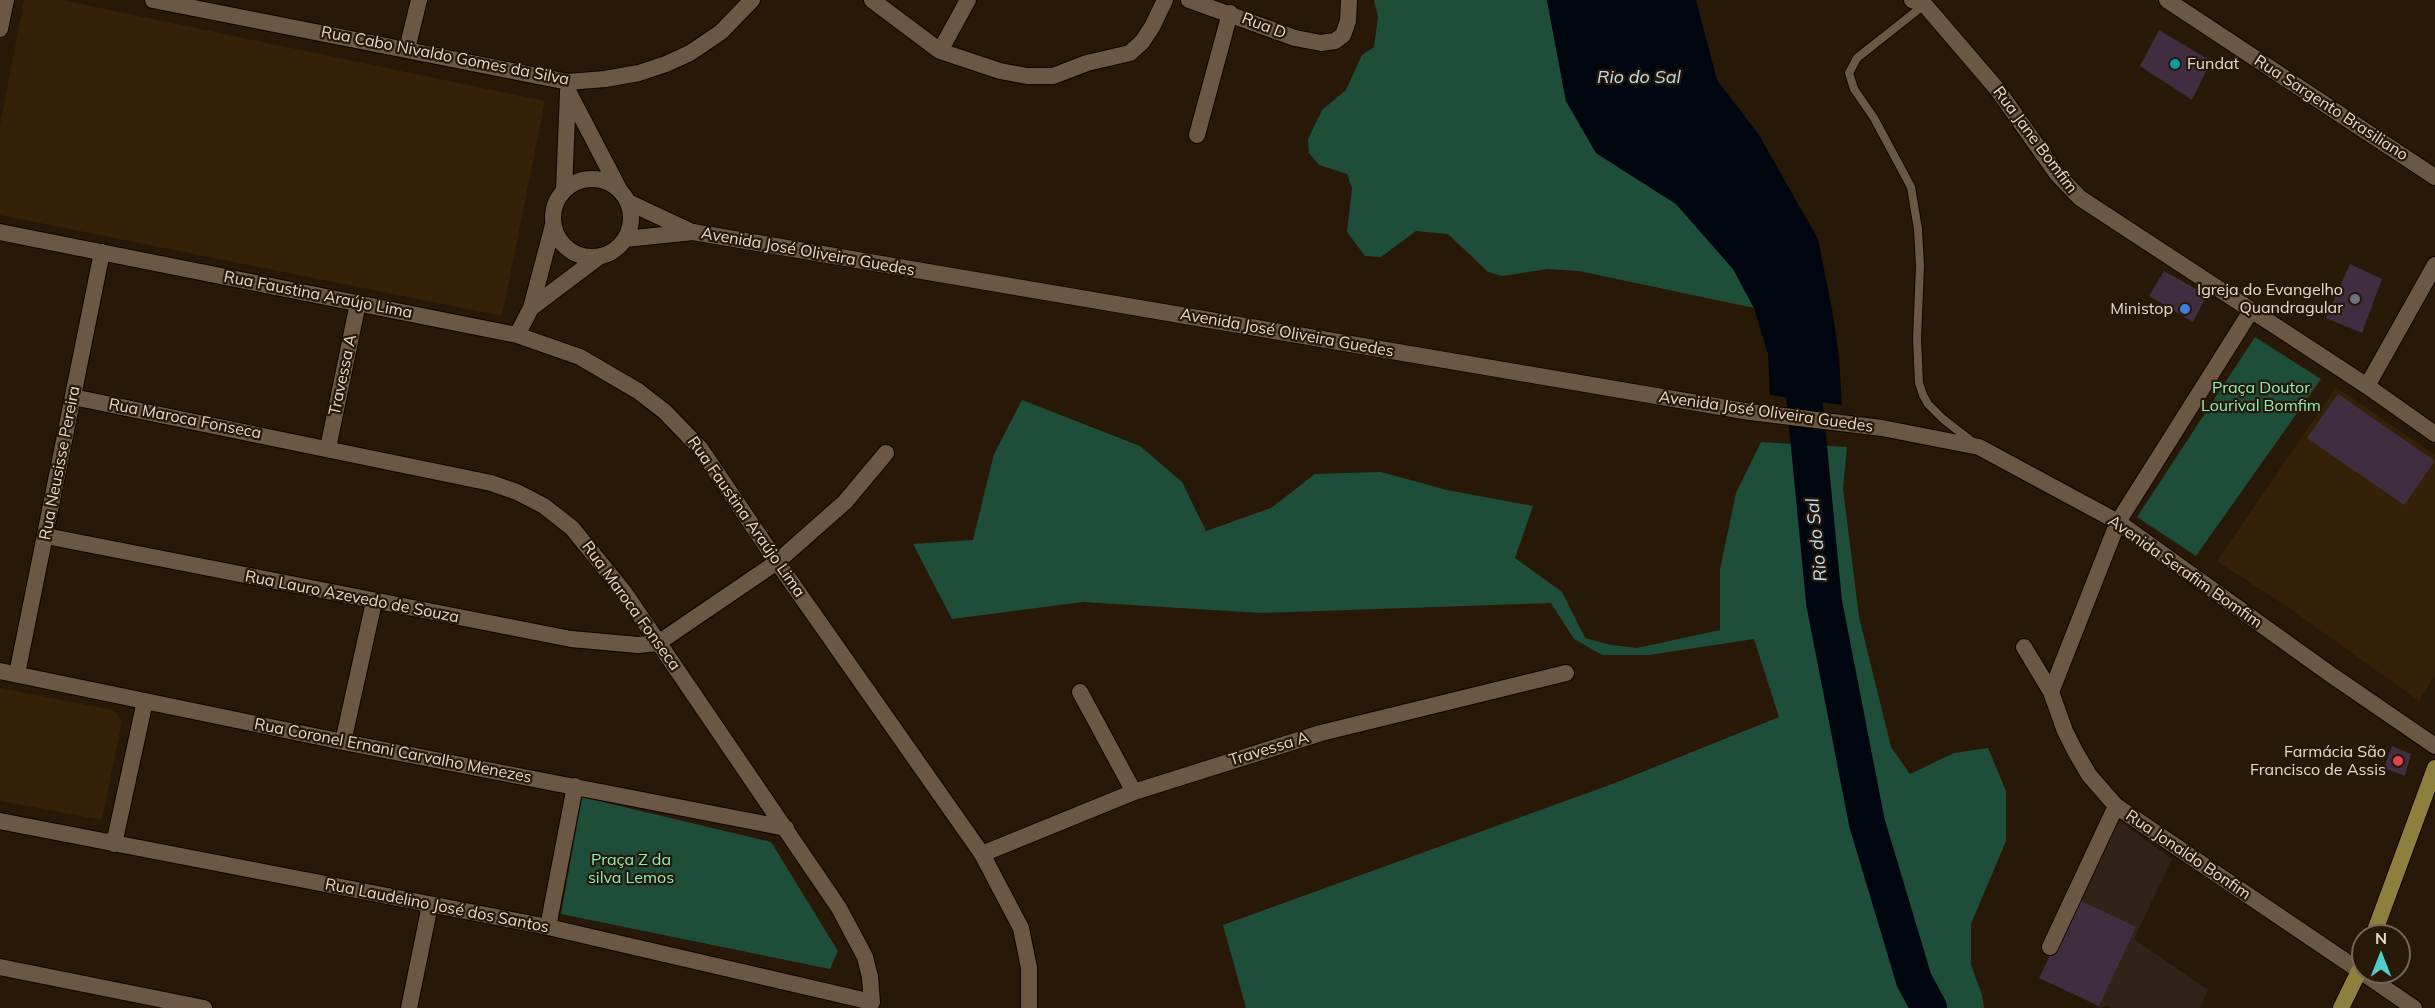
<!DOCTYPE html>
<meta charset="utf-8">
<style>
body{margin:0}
#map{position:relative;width:2435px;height:1008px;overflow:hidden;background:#281807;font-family:Mulish,sans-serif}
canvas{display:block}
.north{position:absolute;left:2351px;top:924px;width:60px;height:60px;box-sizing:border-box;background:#281807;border:2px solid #746557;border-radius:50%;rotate:0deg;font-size:16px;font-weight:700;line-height:24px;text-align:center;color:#e5d9cf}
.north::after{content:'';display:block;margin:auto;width:21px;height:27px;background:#52cdcc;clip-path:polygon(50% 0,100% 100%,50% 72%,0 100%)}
</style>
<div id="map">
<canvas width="2435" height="1008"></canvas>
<div class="north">N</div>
</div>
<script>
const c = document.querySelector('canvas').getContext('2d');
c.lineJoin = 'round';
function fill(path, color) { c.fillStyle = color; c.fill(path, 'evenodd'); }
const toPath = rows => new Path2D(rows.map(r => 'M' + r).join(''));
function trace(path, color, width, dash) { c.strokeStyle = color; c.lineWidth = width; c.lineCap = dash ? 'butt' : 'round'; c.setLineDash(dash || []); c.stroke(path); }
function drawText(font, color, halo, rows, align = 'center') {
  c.font = font + ' Mulish,sans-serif'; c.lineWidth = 4.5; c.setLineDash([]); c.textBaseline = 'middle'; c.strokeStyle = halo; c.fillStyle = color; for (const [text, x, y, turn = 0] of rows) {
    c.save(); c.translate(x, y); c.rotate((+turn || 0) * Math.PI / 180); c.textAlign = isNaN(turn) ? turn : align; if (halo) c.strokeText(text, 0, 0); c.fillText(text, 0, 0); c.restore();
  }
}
fill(toPath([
 [24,0,62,0,545,101,502,316,0,215,0,125],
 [2336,387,2435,455,2435,674,2419,701,2286,606,2217,561],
 [0,688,113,710,122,721,102,820,0,801]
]), '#352008');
fill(toPath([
 [2115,818,2172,859,2134,939,2208,990,2200,1008,2111,1008,2108,1005,2101,1008,2045,977]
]), '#322319');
fill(toPath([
 [1374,0,1547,0,1566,101,1596,153,1676,204,1733,269,1754,308,1579,271,1548,269,1502,276,1488,272,1448,234,1416,231,1381,257,1365,256,1347,232,1352,188,1347,174,1319,165,1309,153,1308,139,1322,110,1346,90,1362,55,1374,47,1378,17],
 [2255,337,2321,379,2196,556,2137,517],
 [1022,400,1140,446,1182,482,1206,531,1271,508,1315,474,1381,472,1447,490,1533,506,1515,558,1562,592,1585,638,1611,645,1637,648,1720,630,1720,569,1736,493,1761,442,1847,447,1843,489,1859,617,1891,747,1910,774,1954,753,1988,748,2006,791,2006,841,1971,924,1971,965,1982,995,1984,1008,1246,1008,1223,925,1615,783,1779,717,1754,639,1649,655,1602,655,1574,639,1551,603,1261,613,1083,602,952,619,913,544,973,540,994,454],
 [582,797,771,842,838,951,830,969,561,914]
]), '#1e4e39');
fill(toPath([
 [1547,0,1696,0,1717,80,1759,135,1818,239,1833,314,1839,357,1842,405,1770,395,1768,354,1754,308,1733,269,1676,204,1596,153,1566,101]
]), '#000610');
trace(toPath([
 [1800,353,1824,602,1867,823,1914,980,1929,1008]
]), '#000610', 36);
fill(toPath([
 [2159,30,2211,61,2192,100,2140,66],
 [2350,264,2382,279,2362,333,2326,318],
 [2164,271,2207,295,2193,322,2149,296],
 [2338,394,2435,461,2404,505,2307,438],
 [2392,746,2411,754,2405,776,2384,768],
 [2077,899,2136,927,2099,1006,2039,978]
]), '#402e40');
const service = toPath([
 [1924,5,1857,58,1849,73,1854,89,1874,118,1911,187,1918,229,1920,266,1917,339,1919,383,1923,395,1928,404,1943,419,1974,443]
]);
const minor = toPath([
 [872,0,940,51,1000,71,1027,76,1053,76,1087,63,1130,53,1142,42,1152,27,1165,0],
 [1189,0,1295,38,1321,43,1335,41,1343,35,1348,21,1349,0],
 [1912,0,1925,5,1997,89,2057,174,2080,198,2367,386,2435,434],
 [2167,0,2435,177],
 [407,49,419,0],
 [940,51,968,0],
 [1197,135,1230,13],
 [2367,386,2435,265],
 [73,397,491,483,517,492,544,506,572,528,624,592,839,908,865,957,870,977,872,1002,869,1008],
 [328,448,358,303],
 [46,536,571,639,638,645,658,643,777,562,845,502,886,453],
 [2024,647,2051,692,2065,731,2075,751,2089,775,2116,806,2360,971],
 [0,671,343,742,786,828],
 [17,674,102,252],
 [1080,692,1134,792],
 [2051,692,2118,522,2251,311],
 [343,742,374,602],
 [0,821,548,927,872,1002],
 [114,844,145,701],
 [982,854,1134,792,1321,733,1566,673],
 [548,927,575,786],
 [2050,947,2116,806],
 [0,967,204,1008],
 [409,1008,430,905]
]);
const tertiary = toPath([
 [153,0,568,82,605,79,639,73,666,64,690,53,721,32,752,0],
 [568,91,619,189],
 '553 218a39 39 0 1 1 78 0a39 39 0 1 1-78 0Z',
 [564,190,568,92],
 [628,202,692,232],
 [0,232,517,335,580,357,638,391,664,411,700,448,777,562,982,854,1021,928,1029,968,1029,1008],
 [625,239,693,232,1750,412,1882,428,1979,447,2118,522,2330,674,2435,746],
 [531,308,600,256],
 [517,335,531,308,553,225],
 [2360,971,2414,1008]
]);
const secondary = toPath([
 [0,29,6,0]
]);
const primary = toPath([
 [2373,936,2435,768],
 [2341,1008,2363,963]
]);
trace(service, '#100400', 10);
trace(minor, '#100400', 18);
trace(tertiary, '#100400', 18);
trace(secondary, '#100400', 18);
trace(primary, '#100400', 18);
trace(service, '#6a5744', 8);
trace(minor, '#6a5744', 16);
trace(tertiary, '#6a5744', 16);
trace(secondary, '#6a5744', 16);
trace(primary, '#8e7f3e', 16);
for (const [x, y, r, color] of [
 [2175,64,6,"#0f9aa8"],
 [2355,299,6,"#6b7280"],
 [2185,309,6,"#3f7fe0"],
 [2398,761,6,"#e0444e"]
]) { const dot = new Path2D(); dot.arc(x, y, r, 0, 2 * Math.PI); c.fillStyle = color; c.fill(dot); trace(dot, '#281807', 2); }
drawText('16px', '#e5d9cf', '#281807', [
 ["Rua D",1264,26,21],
 ["Rua Cabo Nivaldo Gomes da Silva",445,56,11],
 ["Rua Sargento Brasiliano",2331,108,33],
 ["Rua Jane Bomfim",2035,140,53],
 ["Avenida José Oliveira Guedes",808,252,10],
 ["Rua Faustina Araújo Lima",318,295,11],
 ["Avenida José Oliveira Guedes",1287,333,10],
 ["Travessa A",343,375,-78],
 ["Avenida José Oliveira Guedes",1766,412,8],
 ["Rua Maroca Fonseca",185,419,11],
 ["Rua Neusisse Pereira",60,463,-79],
 ["Rua Faustina Araújo Lima",746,517,55],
 ["Avenida Serafim Bomfim",2185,572,35],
 ["Rua Lauro Azevedo de Souza",352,597,11],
 ["Rua Maroca Fonseca",631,606,54],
 ["Travessa A",1269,749,-17],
 ["Rua Coronel Ernani Carvalho Menezes",393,751,11],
 ["Rua Jonaldo Bonfim",2188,855,34],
 ["Rua Laudelino José dos Santos",437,906,11]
]);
drawText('16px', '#e5d9cf', '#281807', [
 ["Fundat",2187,64,"left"],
 ["Igreja do Evangelho",2343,290],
 ["Quandragular",2343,308],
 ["Ministop",2173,309],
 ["Farmácia São",2386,752],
 ["Francisco de Assis",2386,770]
], 'right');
drawText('16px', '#88f1bf', '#281807', [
 ["Praça Doutor",2261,388],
 ["Lourival Bomfim",2261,406],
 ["Praça Z da",631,860],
 ["silva Lemos",631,878]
]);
drawText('italic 18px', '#bddff7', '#281807', [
 ["Rio do Sal",1639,78],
 ["Rio do Sal",1817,540,-96]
]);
</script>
